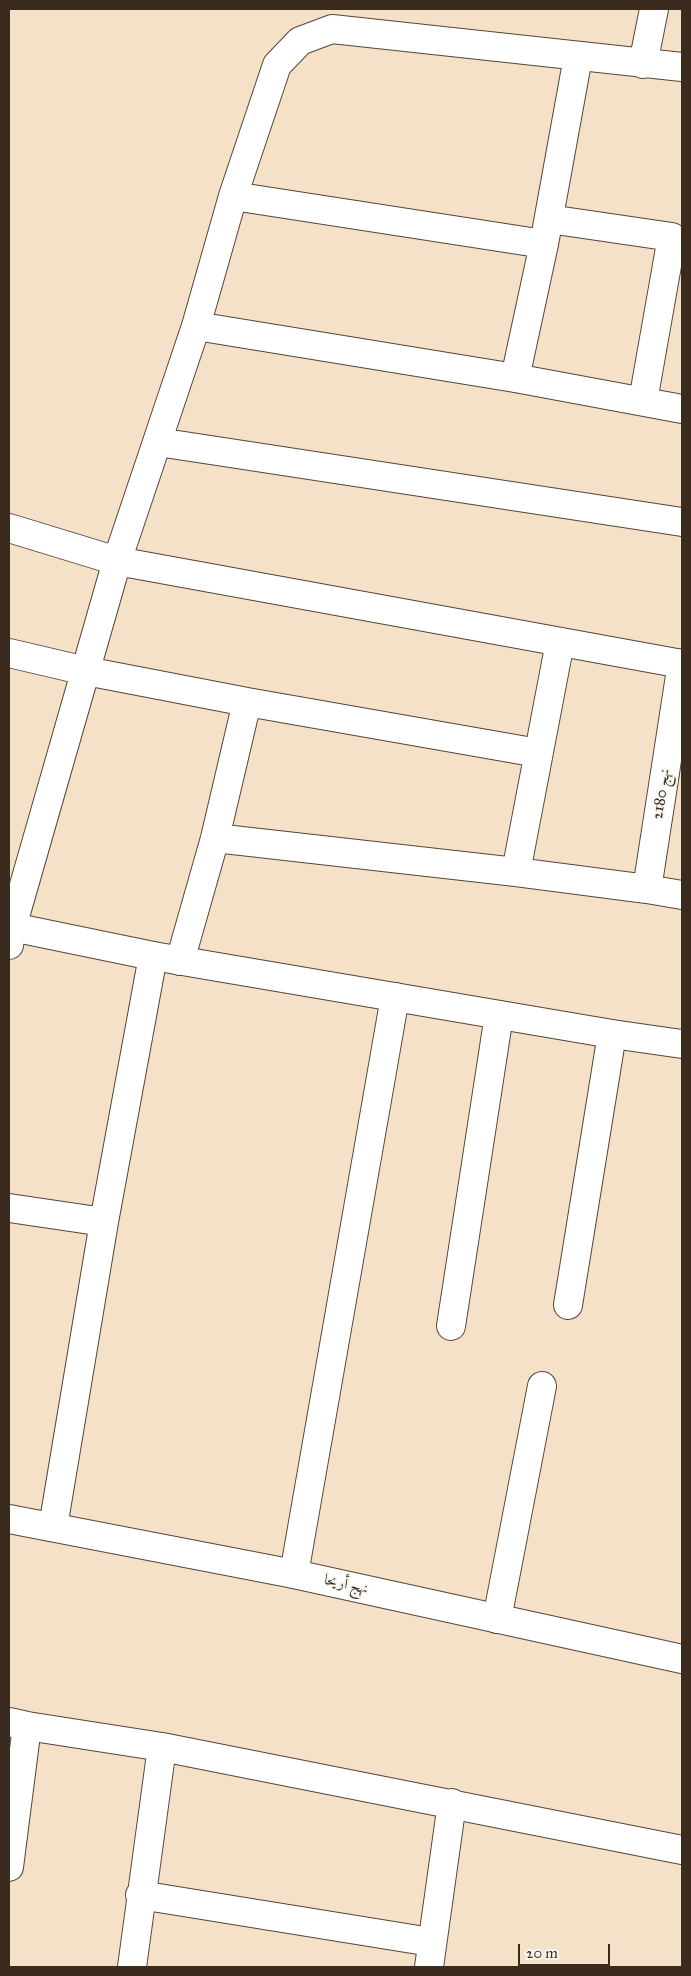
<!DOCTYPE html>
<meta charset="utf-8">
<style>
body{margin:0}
#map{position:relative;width:691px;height:1976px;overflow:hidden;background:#f4e1c8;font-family:"IM FELL Great Primer",serif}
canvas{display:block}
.frame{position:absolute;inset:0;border:10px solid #3b2a1e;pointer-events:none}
.scale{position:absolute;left:518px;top:1944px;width:92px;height:22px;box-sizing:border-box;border:2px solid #3b2a1e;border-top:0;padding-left:6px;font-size:15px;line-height:18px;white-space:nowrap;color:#3b2a1e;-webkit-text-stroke:4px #f6f6f2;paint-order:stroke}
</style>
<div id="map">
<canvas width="691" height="1976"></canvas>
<div class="frame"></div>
<div class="scale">20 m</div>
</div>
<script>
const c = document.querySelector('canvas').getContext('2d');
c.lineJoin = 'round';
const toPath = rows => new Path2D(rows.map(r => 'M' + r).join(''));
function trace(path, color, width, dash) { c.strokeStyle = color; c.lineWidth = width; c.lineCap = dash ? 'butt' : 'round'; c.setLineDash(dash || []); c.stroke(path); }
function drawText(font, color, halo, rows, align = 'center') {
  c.font = font + ' "IM FELL Great Primer",Amiri,serif'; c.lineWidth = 4; c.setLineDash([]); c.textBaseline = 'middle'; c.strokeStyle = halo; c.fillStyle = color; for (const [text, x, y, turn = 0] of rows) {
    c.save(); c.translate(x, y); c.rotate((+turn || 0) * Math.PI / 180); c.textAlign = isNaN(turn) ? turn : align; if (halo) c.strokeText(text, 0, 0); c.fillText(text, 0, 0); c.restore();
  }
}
const street = toPath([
 [643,64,654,9],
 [233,196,544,244],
 [549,219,672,237,643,401],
 [196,326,515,378,682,409],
 [515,378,544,244,578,57],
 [158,442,682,522],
 [9,528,117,561,682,664],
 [560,642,516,872,647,889],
 [9,653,86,671,247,702,215,838,180,961],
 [682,663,647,889,682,895],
 [247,702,538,753],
 [215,838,516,872],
 [9,927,12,927,117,561,196,326,233,196,277,65,300,41,332,29,682,67],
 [9,1208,104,1222],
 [568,1305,612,1034],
 [451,1326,499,1015],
 [53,1527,104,1222,153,956],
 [294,1574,395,997],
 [497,1619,542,1386],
 [9,1722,27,1726,162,1747,682,1850],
 [9,1867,27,1726],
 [140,1895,431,1942],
 [132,1967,162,1747],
 [429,1967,452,1803]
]);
const secondary = toPath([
 [9,945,12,927,153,956,612,1034,682,1044],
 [9,1519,294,1574,682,1659]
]);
trace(street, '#574538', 30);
trace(secondary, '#574538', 30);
trace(street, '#fff', 28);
trace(secondary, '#fff', 28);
drawText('15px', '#3b2a1e', '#f6f6f2', [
 ["نهج 2180",662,794,-81],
 ["نهج أريحا",346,1585,13]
]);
</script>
